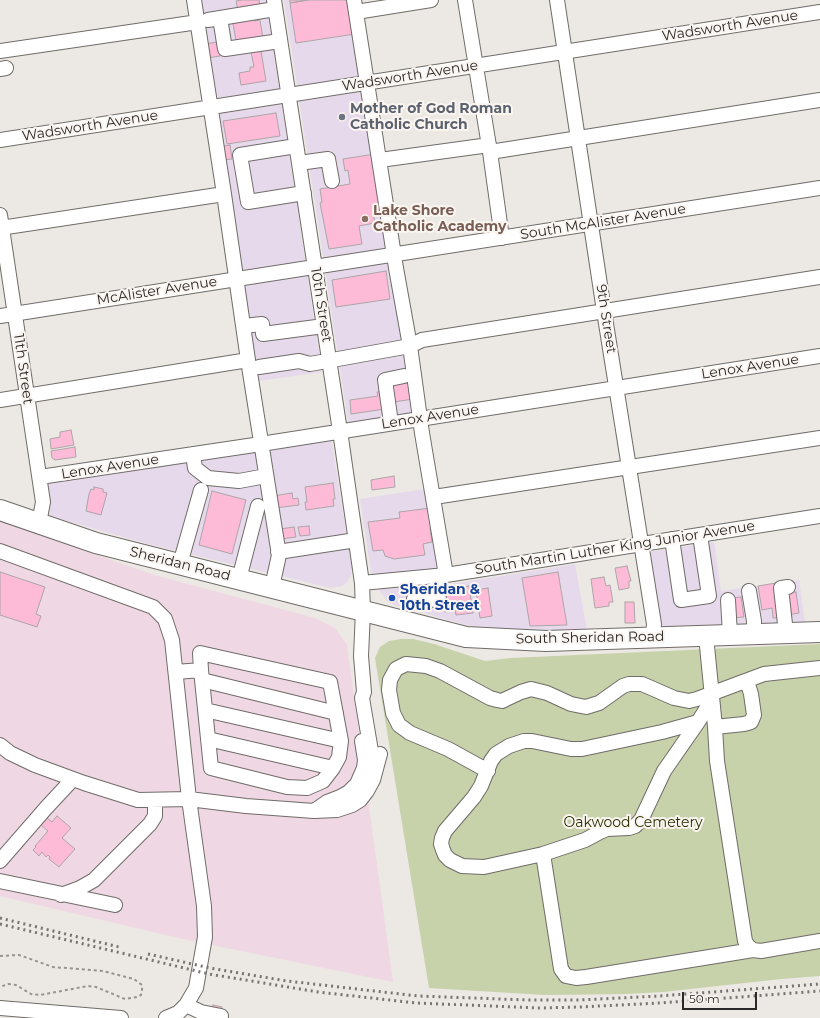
<!DOCTYPE html>
<style>
body{margin:0}
#map{position:relative;width:820px;height:1018px;overflow:hidden;background:#ece8e3;font-family:Montserrat,sans-serif}
canvas{display:block}
.scale{position:absolute;left:682px;top:992px;width:75px;height:18px;box-sizing:border-box;border:2px solid #2b2927;border-top:0;padding-left:5px;font-size:12px;line-height:14px;white-space:nowrap;color:#2b2927;-webkit-text-stroke:3px #faf5f0;paint-order:stroke}
</style>
<div id="map">
<canvas width="820" height="1018"></canvas>
<div class="scale">50 m</div>
</div>
<script>
const c = document.querySelector('canvas').getContext('2d');
c.lineJoin = 'round';
function fill(path, color) { c.fillStyle = color; c.fill(path, 'evenodd'); }
const toPath = rows => new Path2D(rows.map(r => 'M' + r).join(''));
function trace(path, color, width, dash) { c.strokeStyle = color; c.lineWidth = width; c.lineCap = dash ? 'butt' : 'round'; c.setLineDash(dash || []); c.stroke(path); }
function drawText(font, color, halo, rows, align = 'center') {
  c.font = font + ' Montserrat,sans-serif'; c.lineWidth = 4; c.setLineDash([]); c.textBaseline = 'middle'; c.strokeStyle = halo; c.fillStyle = color; for (const [text, x, y, turn = 0] of rows) {
    c.save(); c.translate(x, y); c.rotate((+turn || 0) * Math.PI / 180); c.textAlign = isNaN(turn) ? turn : align; if (halo) c.strokeText(text, 0, 0); c.fillText(text, 0, 0); c.restore();
  }
}
fill(toPath([
 [192,0,266,0,322,372,252,382],
 [284,0,358,0,419,418,349,428],
 [330,431,352,568,351,575,347,582,342,586,331,588,148,544,46,515,40,471],
 [431,488,446,585,575,564,587,630,492,632,395,605,387,601,379,590,371,572,360,499],
 [714,542,721,591,799,580,805,623,661,628,648,552]
]), '#e7d9ec');
fill(toPath([
 [0,521,154,575,315,618,335,628,347,645,393,982,183,939,0,896]
]), '#efd7e3');
fill(toPath([
 [401,639,413,639,434,644,485,661,511,658,820,644,820,976,781,979,663,992,627,994,545,995,429,988,375,658,380,647,389,641]
]), '#c7d1aa');
const building = toPath([
 [241,0,259,0,260,8,238,11,236,1,241,0],
 [290,0,308,0,290,3,290,0],
 [308,0,350,0,355,34,296,43,290,3,308,0],
 [253,17,254,21,260,20,263,39,236,41,233,23,229,24,229,21,253,17],
 [217,42,220,56,207,58,205,44,217,42],
 [261,51,266,81,241,85,239,73,250,71,250,67,254,67,251,52,261,51],
 [276,113,280,136,227,144,223,121,276,113],
 [230,145,232,159,221,160,219,147,230,145],
 [375,154,384,211,373,212,375,223,359,226,362,244,329,249,320,203,322,202,320,189,350,184,348,170,345,171,343,159,375,154],
 [386,271,390,299,336,307,332,280,386,271],
 [411,381,413,399,394,402,391,384,411,381],
 [383,391,385,409,351,414,350,400,378,396,377,392,383,391],
 [71,430,74,445,51,449,50,439,60,437,60,432,71,430],
 [75,447,76,457,55,460,52,458,51,451,75,447],
 [394,476,395,487,372,490,371,480,394,476],
 [333,483,335,499,333,499,334,506,306,510,305,502,307,502,305,487,333,483],
 [94,487,103,489,103,492,107,493,101,515,86,511,89,494,91,489,94,490,94,487],
 [212,491,246,500,232,554,199,545,212,491],
 [292,493,293,499,298,498,299,505,275,508,273,496,292,493],
 [431,508,434,528,430,528,432,542,423,544,425,555,394,559,385,556,383,550,373,551,368,522,400,518,399,512,431,508],
 [309,526,310,535,300,536,298,527,309,526],
 [294,527,296,537,281,539,280,529,294,527],
 [627,566,631,581,629,581,629,588,619,590,615,568,627,566],
 [0,572,45,587,36,614,41,616,37,627,0,615,0,572],
 [558,572,567,625,530,626,522,578,558,572],
 [604,577,606,586,610,585,613,602,609,602,609,606,595,608,591,579,604,577],
 [776,583,782,618,773,618,772,608,762,610,758,586,776,583],
 [469,586,473,613,456,615,455,610,445,612,442,590,469,586],
 [488,588,492,616,480,618,476,590,488,588],
 [796,592,799,613,788,615,785,593,796,592],
 [741,597,744,617,733,618,730,598,741,597],
 [625,602,634,602,635,623,625,623,625,602],
 [57,816,71,828,62,838,75,849,59,867,49,859,50,857,48,855,46,857,42,852,39,856,33,850,36,847,35,846,48,831,41,825,47,818,52,822,57,816],
 [213,1005,222,1007,220,1013,212,1011,213,1005]
]);
fill(building, '#febbd7');
trace(building, '#aca6a8', 1);
const minor = toPath([
 [194,0,224,194,248,360,279,555,272,587],
 [274,0,340,431,362,583,363,611,361,656,364,692,362,698,371,751,377,763],
 [354,0,396,268,410,346,422,433,446,575],
 [465,0,490,152,502,238],
 [557,0,604,311,654,624,653,638],
 [356,12,431,0],
 [220,18,225,49,280,41],
 [208,20,275,9],
 [0,51,198,22],
 [0,69,6,68],
 [0,140,820,12],
 [296,146,240,155,248,202,304,193],
 [490,152,820,100],
 [380,160,489,145],
 [299,163,328,159,332,181],
 [0,215,43,502,39,523],
 [0,228,224,194],
 [0,316,820,188],
 [243,326,262,324,263,334,324,326],
 [259,367,299,361,310,364,410,346,422,340,820,277],
 [0,400,248,360],
 [391,423,385,380,404,376],
 [193,454,195,468,208,478,239,481,266,476],
 [40,477,261,444,820,356],
 [434,497,820,438],
 [672,539,681,600,709,596,700,535],
 [0,551,153,607,165,619,172,640,189,799,204,906,205,937,196,988,186,1005,178,1013,166,1018],
 [278,552,356,540],
 [180,564,201,490],
 [239,579,258,506],
 [362,583,446,575,820,516],
 [749,591,754,621,754,634],
 [414,599,439,600,436,576],
 [728,600,730,635],
 [786,633,781,588,788,587],
 [706,636,715,727,717,761,745,941,748,946,753,950,761,951,820,941],
 [176,672,201,670,200,653,330,682,341,741,339,757,333,768,323,781,307,788,287,787,211,768,201,670],
 [202,680,336,713],
 [205,710,341,741],
 [698,722,662,732,582,749,571,749,532,741,524,741,509,746,496,754,491,761,481,786,474,797,445,831,442,838,441,844,443,850,445,855,450,860,462,866,484,867,543,854,585,840,600,832,607,829,629,828,635,826,641,820,664,771,698,722,712,700],
 [715,727,744,724,751,722,754,715,751,694,747,681],
 [208,739,333,768],
 [0,745,10,753,35,765,84,783,138,800,189,799,246,806,314,811,337,810,352,805,360,800,367,791,373,780,380,754],
 [488,771,448,749,410,733,399,725,393,713,389,690,390,680,396,669,406,664,426,666,440,671,490,698,497,700,502,701,506,699,521,692,531,689,547,693,571,704,586,707,599,703,623,686,629,684,642,684,674,698,689,701,697,699,764,674,820,668],
 [314,811,327,802,340,797,349,792,357,784,364,768,365,760,362,741],
 [543,854,561,969,566,976,576,978,586,977,753,950],
 [0,861,46,808,73,779],
 [0,881,115,905],
 [61,895,80,888,94,880,150,824,155,816,155,800],
 [186,1005,201,1012,221,1016],
 [0,1008,121,1018]
]);
const highway = toPath([
 [0,510,96,543,466,637,546,641,820,632]
]);
trace(minor, '#706c68', 16);
trace(highway, '#706c68', 22);
trace(toPath([
 [0,956,19,955,53,967,103,971,134,979,142,985,142,990,141,995,137,997,125,999,96,987,88,986,40,995,31,994,16,985,8,984,0,987]
]), '#979390', 2, [3, 3]);
trace(minor, '#fff', 14);
trace(highway, '#fff', 20);
trace(toPath([
 [0,918,119,947],
 [0,924,209,974,318,992,416,1003,539,1008,580,1007,660,1003,820,991],
 [148,954,210,968,287,981,418,996,528,1000,579,1000,659,996,820,984]
]), '#767370', 3, [2, 4]);
for (const [x, y, r, color] of [
 [342,117,4,"#6b7280"],
 [365,219,4,"#8d6e63"],
 [392,598,4,"#1a4fb4"]
]) { const dot = new Path2D(); dot.arc(x, y, r, 0, 2 * Math.PI); c.fillStyle = color; c.fill(dot); trace(dot, '#faf5f0', 1.5); }
drawText('14px', '#2b2927', '#faf5f0', [
 ["Wadsworth Avenue",730,26,-9],
 ["Wadsworth Avenue",410,76,-9],
 ["Wadsworth Avenue",90,126,-9],
 ["South McAlister Avenue",603,222,-9],
 ["McAlister Avenue",157,291,-9],
 ["10th Street",321,305,81],
 ["9th Street",606,319,81],
 ["Lenox Avenue",750,367,-9],
 ["11th Street",23,369,82],
 ["Lenox Avenue",430,417,-9],
 ["Lenox Avenue",110,467,-9],
 ["South Martin Luther King Junior Avenue",615,548,-9],
 ["Sheridan Road",180,564,14],
 ["South Sheridan Road",590,638,-1]
]);
drawText('bold 14px', '#5b616d', '#faf5f0', [
 ["Mother of God Roman",350,109],
 ["Catholic Church",350,125]
], 'left');
drawText('bold 14px', '#785e54', '#faf5f0', [
 ["Lake Shore",373,211],
 ["Catholic Academy",373,227]
], 'left');
drawText('bold 14px', '#164399', '#faf5f0', [
 ["Sheridan &",400,590],
 ["10th Street",400,606]
], 'left');
drawText('14px', '#293100', '#faf5f0', [
 ["Oakwood Cemetery",633,823]
]);
</script>
